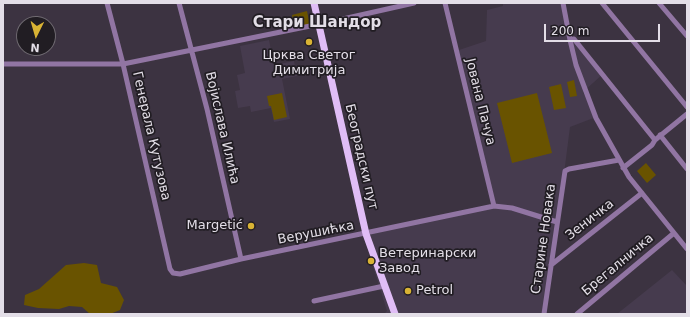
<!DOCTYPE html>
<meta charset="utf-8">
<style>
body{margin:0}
#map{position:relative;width:690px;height:317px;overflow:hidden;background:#3c3341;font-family:"DejaVu Sans",sans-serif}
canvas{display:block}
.frame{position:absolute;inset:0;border:4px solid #e3dee7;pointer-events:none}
.north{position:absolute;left:16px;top:16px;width:40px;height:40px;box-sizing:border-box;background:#211d23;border:1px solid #6f6a71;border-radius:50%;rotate:185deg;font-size:11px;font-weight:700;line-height:16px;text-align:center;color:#e3dee7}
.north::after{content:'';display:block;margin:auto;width:14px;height:18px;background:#d9b334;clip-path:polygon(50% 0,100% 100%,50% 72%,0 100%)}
.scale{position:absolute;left:544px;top:24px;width:116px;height:18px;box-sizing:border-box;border:2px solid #e3dee7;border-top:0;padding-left:5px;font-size:12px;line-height:14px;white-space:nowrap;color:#e3dee7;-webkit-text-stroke:3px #211d23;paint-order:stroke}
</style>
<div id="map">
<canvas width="690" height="317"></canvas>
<div class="frame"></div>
<div class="north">N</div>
<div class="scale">200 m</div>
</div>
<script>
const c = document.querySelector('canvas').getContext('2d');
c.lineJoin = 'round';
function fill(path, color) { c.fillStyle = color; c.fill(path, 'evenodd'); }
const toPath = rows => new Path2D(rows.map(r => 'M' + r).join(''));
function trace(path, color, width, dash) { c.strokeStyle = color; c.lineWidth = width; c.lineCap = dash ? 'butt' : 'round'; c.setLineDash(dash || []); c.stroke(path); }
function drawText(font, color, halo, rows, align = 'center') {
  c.font = font + ' "DejaVu Sans",sans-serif'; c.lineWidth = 3.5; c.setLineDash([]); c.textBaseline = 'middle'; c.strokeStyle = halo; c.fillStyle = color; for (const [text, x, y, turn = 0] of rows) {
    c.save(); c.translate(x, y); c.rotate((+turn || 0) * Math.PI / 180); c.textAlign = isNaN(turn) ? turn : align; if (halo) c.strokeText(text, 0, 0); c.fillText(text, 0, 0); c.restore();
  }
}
fill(toPath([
 [503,3,564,3,567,29,604,73,583,92,596,117,570,127,546,314,384,314,387,311,363,234,494,206,456,51,486,41,487,10,503,6],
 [269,40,274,65,294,61,297,76,282,79,290,119,274,122,271,108,251,112,250,106,238,108,235,91,240,90,237,75,245,73,240,46],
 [672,270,687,286,687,314,617,314]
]), '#463b4e');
fill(toPath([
 [307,11,310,25,295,28,292,15],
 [574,80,577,96,570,97,567,82],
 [561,84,566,108,554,110,549,87],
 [282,93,287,117,274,120,271,106,269,106,267,96],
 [537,93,552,153,512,163,497,103],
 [646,163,656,175,647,183,637,171],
 [84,263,97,265,101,283,117,287,124,300,120,310,110,314,90,314,82,307,69,306,59,309,38,308,24,305,25,295,39,289,66,265]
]), '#695300');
trace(toPath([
 [107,3,123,64,170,269,173,273,180,274,241,259,494,206,512,208,557,222],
 [179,3,207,109,241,259],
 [445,3,494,206],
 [563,3,570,40,576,65,596,118,629,177,687,249],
 [602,3,687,107],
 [659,3,687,36],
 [570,40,574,39,655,140],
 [3,64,123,64,325,23,414,3],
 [660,135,687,169],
 [623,168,652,145,655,140,687,114],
 [551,265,642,193],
 [314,301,384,286],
 [544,314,565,171,569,169,619,160],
 [577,314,674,233]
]), '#9175a3', 5);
trace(toPath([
 [314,3,366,234,395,314]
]), '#e0bdf6', 7);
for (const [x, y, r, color] of [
 [309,42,4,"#d9b334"],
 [251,226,4,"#d9b334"],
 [371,261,4,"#d9b334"],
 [408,291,4,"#d9b334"]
]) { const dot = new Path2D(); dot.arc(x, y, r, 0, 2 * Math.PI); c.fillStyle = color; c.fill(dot); trace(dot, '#211d23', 1.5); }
drawText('13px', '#e3dee7', '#211d23', [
 ["Црква Светог",309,56,"center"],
 ["Димитрија",309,71,"center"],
 ["Margetić",243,226,"right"],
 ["Ветеринарски",379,254],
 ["Завод",379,269],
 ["Petrol",416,291]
], 'left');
drawText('13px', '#e3dee7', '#211d23', [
 ["Јована Пачуа",480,102,76],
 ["Војислава Илића",222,128,77],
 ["Генерала Кутузова",151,136,77],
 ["Београдски пут",361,157,77],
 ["Зеничка",590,220,-38],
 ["Верушићка",316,233,-11],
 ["Старине Новака",544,239,-82],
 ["Брегалничка",618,265,-40]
]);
drawText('bold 15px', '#e3dee7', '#211d23', [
 ["Стари Шандор",317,23]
]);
</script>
